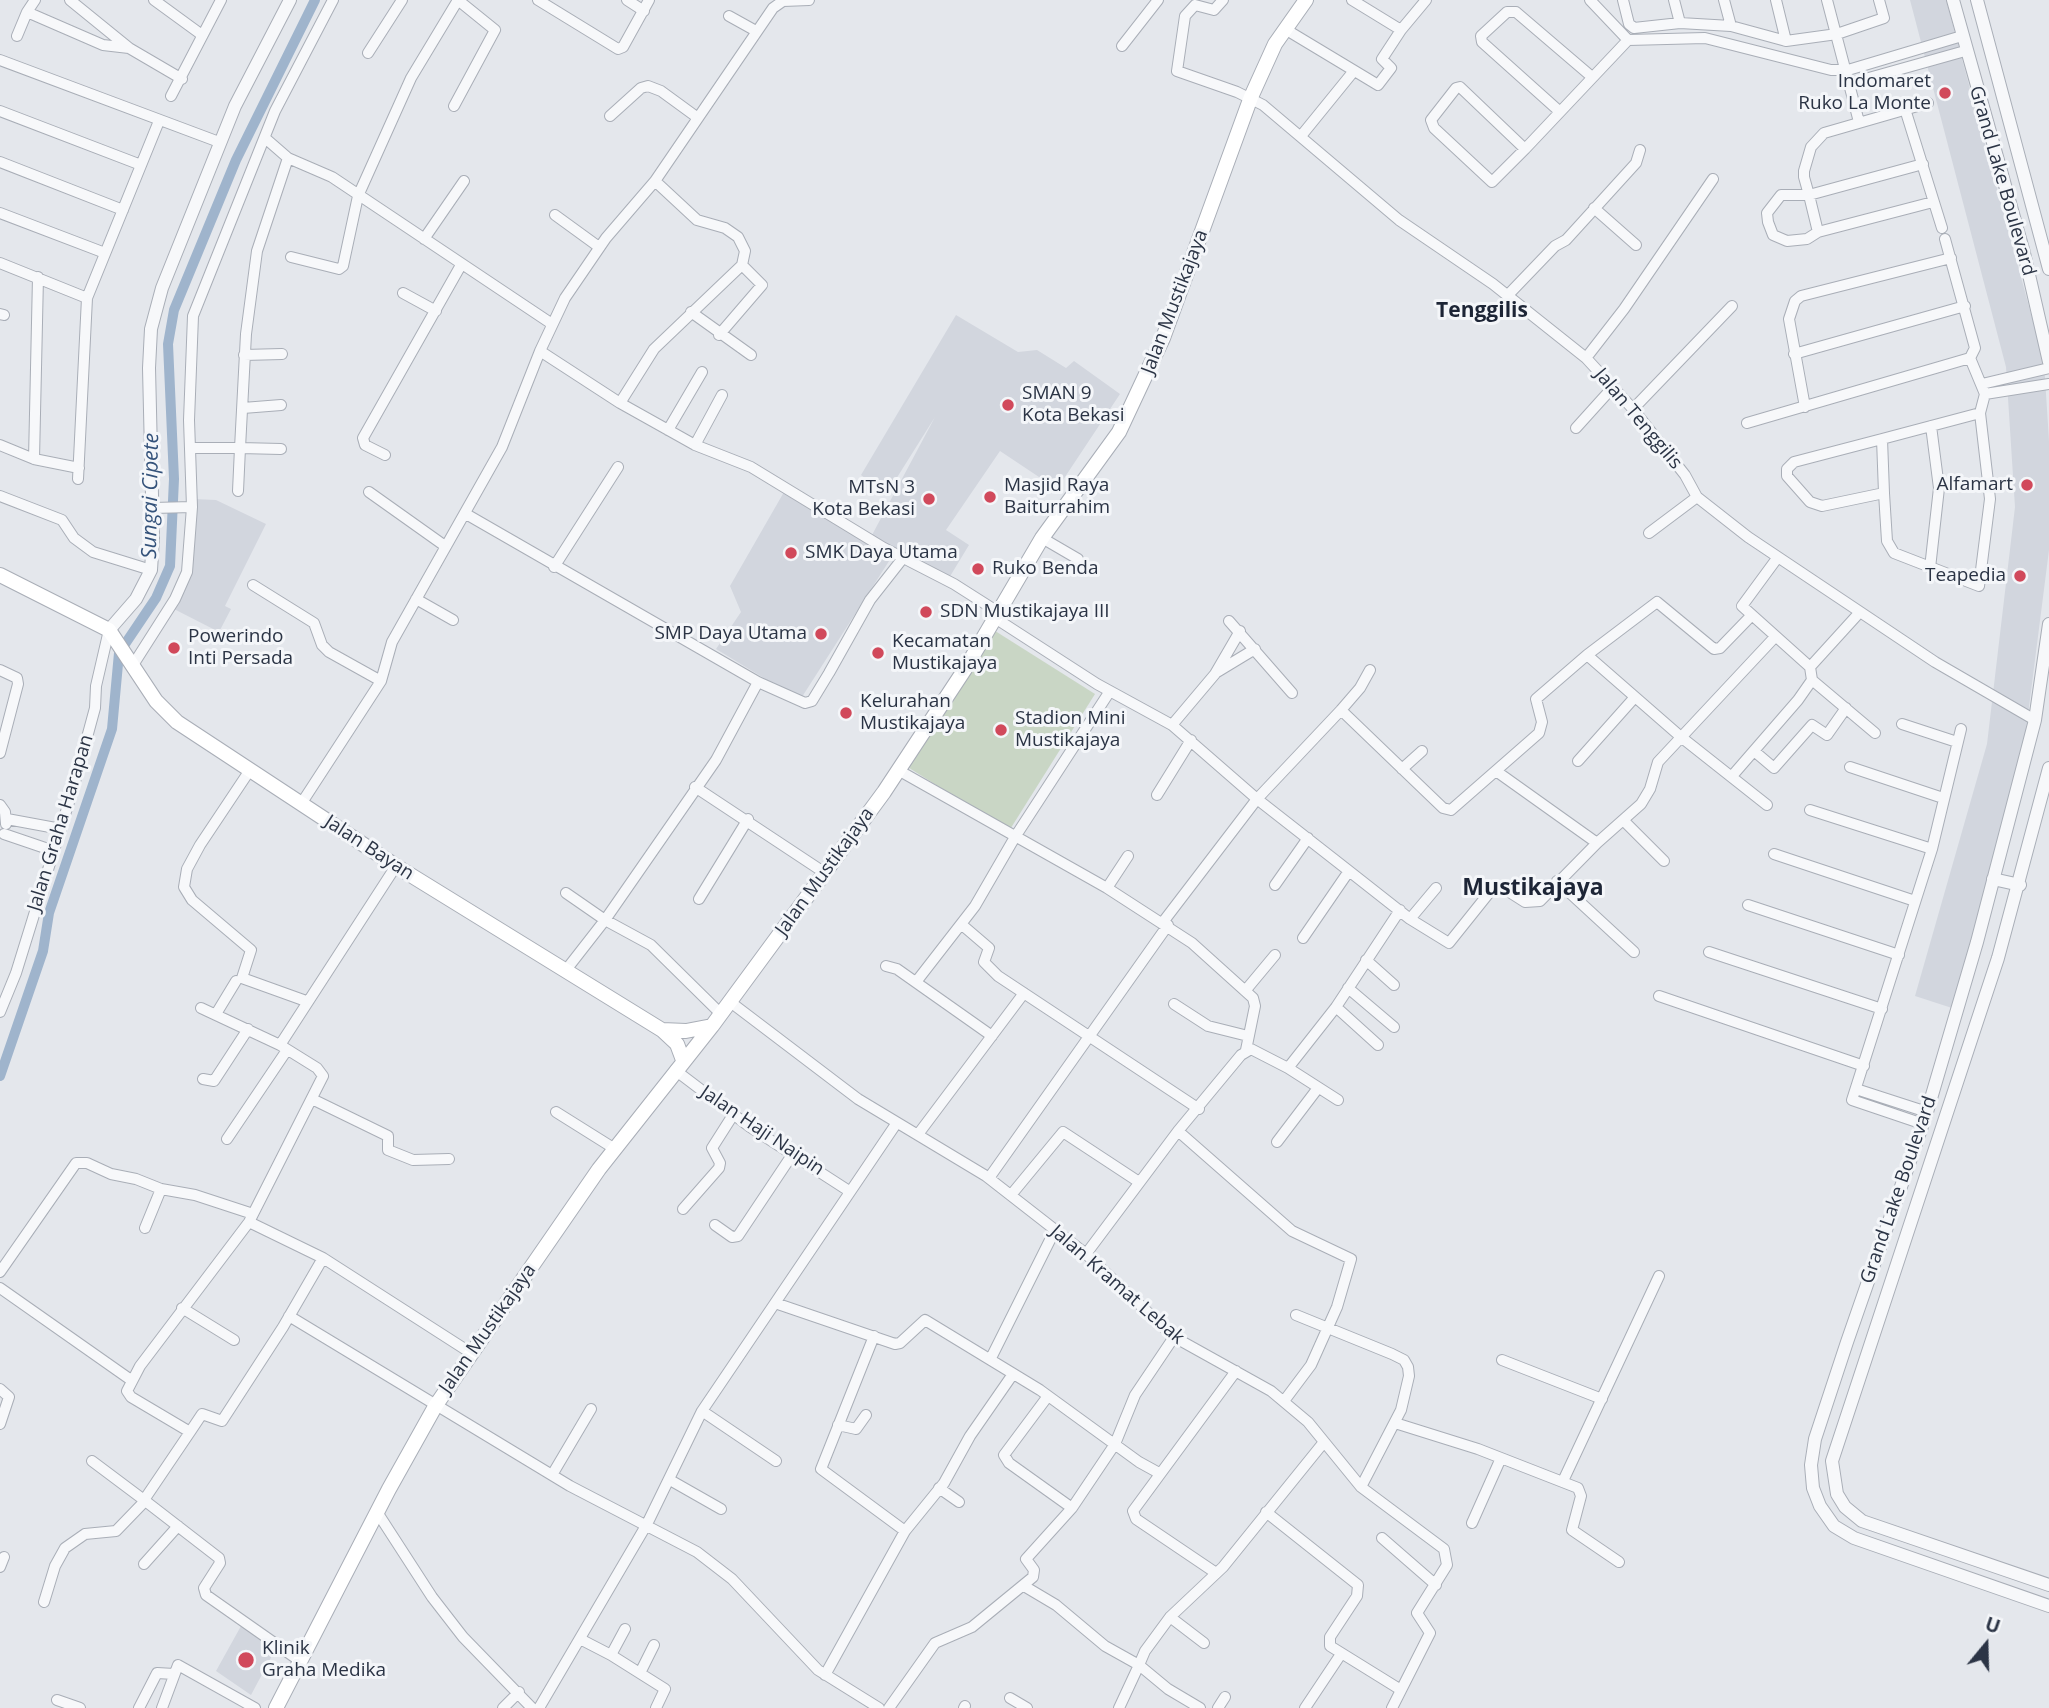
<!DOCTYPE html>
<style>
body{margin:0}
#map{position:relative;width:2049px;height:1708px;overflow:hidden;background:#e4e7ec;font-family:"Open Sans",sans-serif}
canvas{display:block}
.north{position:absolute;left:1951px;top:1610px;width:70px;height:70px;-webkit-text-stroke:5px #f4f6f9;paint-order:stroke;rotate:19deg;font-size:19px;font-weight:700;line-height:28px;text-align:center;color:#2b3445}
.north::after{content:'';display:block;margin:auto;width:24px;height:32px;background:#2b3445;clip-path:polygon(50% 0,100% 100%,50% 72%,0 100%)}
</style>
<div id="map">
<canvas width="2049" height="1708"></canvas>
<div class="north">U</div>
</div>
<script>
const c = document.querySelector('canvas').getContext('2d');
c.lineJoin = 'round';
function fill(path, color) { c.fillStyle = color; c.fill(path, 'evenodd'); }
const toPath = rows => new Path2D(rows.map(r => 'M' + r).join(''));
function trace(path, color, width, dash) { c.strokeStyle = color; c.lineWidth = width; c.lineCap = dash ? 'butt' : 'round'; c.setLineDash(dash || []); c.stroke(path); }
function drawText(font, color, halo, rows, align = 'center') {
  c.font = font + ' "Open Sans",sans-serif'; c.lineWidth = 6; c.setLineDash([]); c.textBaseline = 'middle'; c.strokeStyle = halo; c.fillStyle = color; for (const [text, x, y, turn = 0] of rows) {
    c.save(); c.translate(x, y); c.rotate((+turn || 0) * Math.PI / 180); c.textAlign = isNaN(turn) ? turn : align; if (halo) c.strokeText(text, 0, 0); c.fillText(text, 0, 0); c.restore();
  }
}
fill(toPath([
 [1910,0,1946,0,2044,362,2049,441,2049,550,2023,754,1952,1008,1915,996,1987,744,2015,507,2006,367],
 [956,315,1018,352,1037,350,1066,368,1074,361,1120,394,1057,489,1000,451,946,530,969,545,949,578,872,535,935,417,886,495,861,475],
 [784,492,891,558,800,700,716,649,741,612,730,586],
 [194,499,216,500,266,524,225,606,231,609,219,632,172,608,188,578],
 [241,1626,275,1650,251,1695,216,1671]
]), '#d2d6de');
fill(toPath([
 [992,629,1095,694,1009,831,906,766]
]), '#c9d6c5');
trace(toPath([
 [0,1076,43,951,49,913,112,729,119,653,156,598,170,566,174,479,168,344,174,310,236,160,315,0]
]), '#9fb4cc', 10);
const minor = toPath([
 [35,0,27,12,103,45,129,48,182,79],
 [70,0,129,48],
 [154,0,202,35],
 [538,0,618,49,623,47,649,0],
 [627,0,644,11],
 [1223,0,1214,10,1195,5,1185,16,1177,71,1237,92,1263,105,1399,220,1493,284,1586,358,1633,409,1685,475,1697,497,1748,537,1935,662,2035,720],
 [1352,0,1401,30,1426,0],
 [1590,0,1628,40],
 [1623,0,1629,24,1634,28,1680,23,1731,26,1786,41],
 [1674,0,1680,23],
 [1724,0,1731,26],
 [1776,0,1786,41,1837,34,1884,18,1879,0],
 [1827,0,1859,122],
 [729,16,756,31],
 [1285,29,1378,85,1391,68,1382,59,1401,30],
 [17,36,27,12],
 [1122,46,1158,0],
 [368,53,402,0],
 [0,60,219,142],
 [1851,83,1965,51],
 [171,96,221,0],
 [454,106,495,30,458,0],
 [1905,109,1942,228],
 [0,111,141,165],
 [1559,111,1482,42,1481,36,1507,12,1516,12,1592,77],
 [610,116,641,88,648,86,661,91,698,118],
 [1301,136,1353,72],
 [265,138,288,158,332,177,552,324],
 [1525,149,1460,87,1456,88,1431,120,1434,128,1492,182,1525,149,1628,40,1705,38,1831,70,1848,70,1962,36],
 [0,162,123,210],
 [1923,164,1809,195,1781,195,1767,213,1768,222,1773,235,1787,241,1807,239,1818,232,1809,195,1804,177,1804,171,1811,147,1824,133,1928,103],
 [655,181,697,220,725,228,738,237,745,251,742,265],
 [1594,208,1636,245],
 [0,213,105,253],
 [555,215,599,247],
 [1818,232,1933,202],
 [424,239,464,181],
 [291,257,339,269,343,266,358,196,411,78,458,0],
 [0,263,87,298],
 [403,293,436,311],
 [1507,296,1555,246,1566,240,1636,163,1640,150],
 [691,312,751,355],
 [0,314,4,315],
 [540,351,620,403,695,445,751,467,884,548,954,584,998,612],
 [1794,354,1965,306],
 [244,355,282,354],
 [1586,358,1624,309,1713,179],
 [1982,384,2049,368],
 [1985,394,2049,384],
 [620,403,654,349,742,265,762,285,719,335],
 [1805,407,1789,319,1795,301,1801,296,1951,258],
 [243,408,281,405],
 [1633,409,1732,306],
 [1747,423,1970,358,1975,348,1945,239],
 [1576,428,1613,387],
 [668,430,702,372],
 [1882,439,1884,493,1822,506,1810,502,1787,476,1787,469,1794,462,1882,439,1980,413,1985,394,1970,358],
 [0,445,34,459,79,468],
 [695,445,722,395],
 [190,448,240,448,246,334,257,251,288,158],
 [385,455,365,445,363,438,461,265],
 [34,459,38,277],
 [78,479,87,298,159,121],
 [238,491,240,448,281,449],
 [369,492,445,546],
 [1884,493,1887,541,1894,553,1979,586,1990,499,1980,413],
 [0,496,62,520,74,538,93,552,151,570],
 [153,508,192,507],
 [466,514,758,682,805,703,812,701,829,673,870,600,903,558],
 [1649,533,1697,497],
 [1042,538,1078,559],
 [1778,557,1742,606,1810,667],
 [554,567,618,467],
 [1930,568,1939,488,1931,426],
 [253,585,314,623,322,645,329,652,381,681],
 [416,599,453,620],
 [1751,616,1720,648,1714,649,1657,602,1587,655,1681,737,1767,805],
 [995,618,1097,684,1172,725,1257,799,1349,871,1410,919,1449,943,1493,888,1503,888,1525,902,1540,901,1597,843,1641,804,1650,789,1658,762,1774,638],
 [1229,621,1292,693],
 [133,665,175,599,187,572,192,507,189,420,193,316,275,111,333,0],
 [0,670,17,678,18,684,0,753],
 [1217,672,1255,649],
 [1812,680,1875,733],
 [1341,710,1443,808,1451,810,1539,733,1542,722,1536,699,1587,655],
 [1902,724,1957,742],
 [1172,725,1215,674,1240,631],
 [1754,751,1774,768,1812,725,1827,735,1846,708],
 [1578,761,1635,697],
 [1850,767,1943,798],
 [1402,769,1422,751],
 [250,770,200,845,187,869,184,887,192,900,251,950,242,978,306,1001],
 [898,770,1107,888,1192,943,1253,998,1255,1006,1246,1050],
 [1496,771,1597,843],
 [1732,776,1798,700,1812,680,1810,667,1860,612],
 [695,787,825,873],
 [1157,795,1191,740],
 [301,804,381,681,392,642,502,447,540,351,565,298,606,238,655,181,773,8,783,1,809,0],
 [0,805,5,812,6,824],
 [1810,810,1932,849],
 [7,819,61,829],
 [1623,820,1664,861],
 [4,834,54,851],
 [1774,854,1915,901],
 [1557,881,1634,952],
 [1275,885,1308,838],
 [1107,888,1128,856],
 [566,893,605,920,716,760,758,682],
 [699,899,748,819],
 [1748,905,1899,955],
 [1410,919,1436,888],
 [1163,922,1257,799,1341,710,1360,688,1370,670],
 [961,924,989,948,984,962,998,976,1199,1109],
 [1303,938,1349,871],
 [1709,952,1882,1009],
 [1366,960,1394,985],
 [886,966,897,969,992,1036],
 [566,970,605,920,651,945,721,1014],
 [916,982,975,906,1015,837,1110,691],
 [1348,988,1394,1027],
 [1245,991,1275,955],
 [1659,996,1864,1066],
 [729,1001,858,1099,986,1176,1086,1254,1174,1337,1271,1391,1308,1422,1361,1487,1444,1549,1447,1565,1417,1613,1430,1633,1392,1708],
 [1174,1004,1208,1026,1248,1036],
 [1336,1007,1378,1045],
 [201,1008,280,1045,317,1068,323,1076,249,1222,140,1366,127,1391,131,1397,190,1432,144,1500,219,1558,220,1563,204,1588,206,1595,300,1661],
 [0,1012,16,973,73,789,95,708,96,686,109,630],
 [216,1014,236,981],
 [280,1045,396,866],
 [1288,1068,1338,1100],
 [675,1070,750,1127,849,1191],
 [203,1079,214,1081,248,1029],
 [1856,1089,1927,1112],
 [312,1099,388,1136,388,1150,413,1160,449,1159],
 [556,1112,615,1149],
 [1923,1124,1852,1100,1932,849,1961,729],
 [1178,1131,1292,1231,1351,1259,1337,1307,1311,1365,1284,1401],
 [919,1133,1024,993],
 [227,1139,287,1050],
 [1277,1142,1318,1088],
 [989,1178,1168,925],
 [1011,1195,1063,1132,1139,1182],
 [683,1209,719,1168,720,1163,712,1148,733,1115],
 [249,1222,323,1258,471,1353],
 [715,1225,732,1237,738,1236,792,1155],
 [145,1228,161,1189],
 [1086,1254,1178,1131,1241,1055,1251,1049,1288,1068,1336,1007,1400,910],
 [0,1272,76,1163,87,1163,111,1174,136,1179,161,1189,195,1195,253,1214],
 [0,1288,131,1380],
 [775,1303,895,1344,900,1343,925,1320,1040,1390,1139,1462,1159,1473],
 [182,1308,234,1340],
 [1296,1315,1392,1354,1404,1360,1408,1367,1409,1376,1401,1410,1361,1487],
 [289,1316,570,1486,697,1552,732,1579,818,1670,879,1708],
 [991,1358,1055,1230],
 [1502,1360,1602,1399],
 [0,1389,9,1397,0,1424],
 [1048,1396,1004,1455,1009,1463,1072,1508],
 [702,1411,776,1461],
 [1395,1423,1478,1449,1578,1488,1581,1496,1572,1530,1619,1562],
 [838,1425,856,1429,866,1415],
 [190,1432,202,1414,222,1421,283,1327,323,1258],
 [92,1461,144,1500],
 [552,1475,591,1409],
 [670,1480,721,1509],
 [1563,1481,1659,1276],
 [939,1488,959,1502],
 [377,1512,432,1597,463,1637,532,1708],
 [1266,1512,1358,1585,1357,1596,1330,1637,1330,1646,1401,1690],
 [1472,1523,1501,1458],
 [905,1531,944,1483,970,1436,1013,1374],
 [1382,1538,1436,1585],
 [144,1564,178,1526],
 [0,1567,4,1557],
 [1216,1573,1136,1519,1133,1511,1236,1371],
 [1024,1586,1056,1605,1105,1646,1139,1665,1119,1708],
 [44,1602,55,1566,65,1548,85,1534,116,1531,145,1501],
 [1170,1617,1204,1643],
 [580,1639,611,1655,665,1689,656,1708],
 [611,1655,625,1629],
 [640,1673,654,1645],
 [825,1675,905,1531,821,1469,874,1336],
 [1010,1698,1027,1708],
 [57,1700,80,1708],
 [139,1708,157,1673,174,1674],
 [162,1708,178,1665,255,1708],
 [503,1708,519,1692],
 [539,1708,647,1524,702,1411,896,1124],
 [889,1708,935,1643,972,1627,1033,1577,1034,1570,1026,1559,1072,1508,1115,1444,1135,1395,1174,1337],
 [964,1708,965,1706],
 [1200,1708,1168,1689,1139,1665,1145,1651,1170,1617,1223,1567,1324,1442],
 [1218,1708,1225,1697],
 [1305,1708,1341,1654]
]);
const tertiary = toPath([
 [1953,0,2024,253,2049,362],
 [1977,0,2049,269],
 [2049,624,2035,720,1977,942,1927,1112,1847,1342,1815,1439,1811,1465,1813,1488,1820,1506,1834,1526,1854,1538,2049,1606],
 [109,630,136,599,151,570,153,538,149,368,151,329,162,288,235,106,290,0],
 [2049,768,1998,958,1832,1461,1837,1494,1845,1507,1862,1521,2049,1585],
 [1993,879,2020,885]
]);
const secondary = toPath([
 [0,575,109,630,156,701,177,722,396,866,662,1030,677,1044,683,1060],
 [662,1030,686,1031,712,1026],
 [276,1708,389,1489,436,1405,599,1169,712,1026,884,792,965,669,1042,538,1119,432,1163,338,1251,97,1275,44,1306,0]
]);
trace(minor, '#a9aeb7', 12);
trace(tertiary, '#a9aeb7', 14);
trace(secondary, '#a9aeb7', 16);
trace(minor, '#f7f8fa', 10);
trace(tertiary, '#f7f8fa', 12);
trace(secondary, '#fff', 14);
for (const [x, y, r, color] of [
 [1945,93,7,"#d1495b"],
 [1008,405,7,"#d1495b"],
 [2027,485,7,"#d1495b"],
 [990,497,7,"#d1495b"],
 [929,499,7,"#d1495b"],
 [791,553,7,"#d1495b"],
 [978,569,7,"#d1495b"],
 [2020,576,7,"#d1495b"],
 [926,612,7,"#d1495b"],
 [821,634,7,"#d1495b"],
 [174,648,7,"#d1495b"],
 [878,653,7,"#d1495b"],
 [846,713,7,"#d1495b"],
 [1001,730,7,"#d1495b"],
 [246,1660,9,"#d1495b"]
]) { const dot = new Path2D(); dot.arc(x, y, r, 0, 2 * Math.PI); c.fillStyle = color; c.fill(dot); trace(dot, '#f4f6f9', 2.5); }
drawText('19px', '#2b3445', '#f4f6f9', [
 ["Indomaret",1931,82,"right"],
 ["Ruko La Monte",1931,104,"right"],
 ["SMAN 9",1022,394],
 ["Kota Bekasi",1022,416],
 ["Alfamart",2013,485,"right"],
 ["Masjid Raya",1004,486],
 ["Baiturrahim",1004,508],
 ["MTsN 3",915,488,"right"],
 ["Kota Bekasi",915,510,"right"],
 ["SMK Daya Utama",805,553],
 ["Ruko Benda",992,569],
 ["Teapedia",2006,576,"right"],
 ["SDN Mustikajaya III",940,612],
 ["SMP Daya Utama",807,634,"right"],
 ["Powerindo",188,637],
 ["Inti Persada",188,659],
 ["Kecamatan",892,642],
 ["Mustikajaya",892,664],
 ["Kelurahan",860,702],
 ["Mustikajaya",860,724],
 ["Stadion Mini",1015,719],
 ["Mustikajaya",1015,741],
 ["Klinik",262,1649],
 ["Graha Medika",262,1671]
], 'left');
drawText('19px', '#2b3445', '#f4f6f9', [
 ["Grand Lake Boulevard",2002,181,74],
 ["Jalan Mustikajaya",1175,302,-69],
 ["Jalan Tenggilis",1638,419,50],
 ["Jalan Graha Harapan",61,823,-73],
 ["Jalan Bayan",369,848,33],
 ["Jalan Mustikajaya",825,872,-54],
 ["Jalan Haji Naipin",762,1131,34],
 ["Grand Lake Boulevard",1899,1190,-71],
 ["Jalan Kramat Lebak",1117,1285,41],
 ["Jalan Mustikajaya",488,1329,-55]
]);
drawText('bold 21px', '#1d2536', '#f4f6f9', [
 ["Tenggilis",1482,311]
]);
drawText('italic 21px', '#34527a', '#f4f6f9', [
 ["Sungai Cipete",151,496,-89]
]);
drawText('bold 23px', '#1d2536', '#f4f6f9', [
 ["Mustikajaya",1533,888]
]);
</script>
